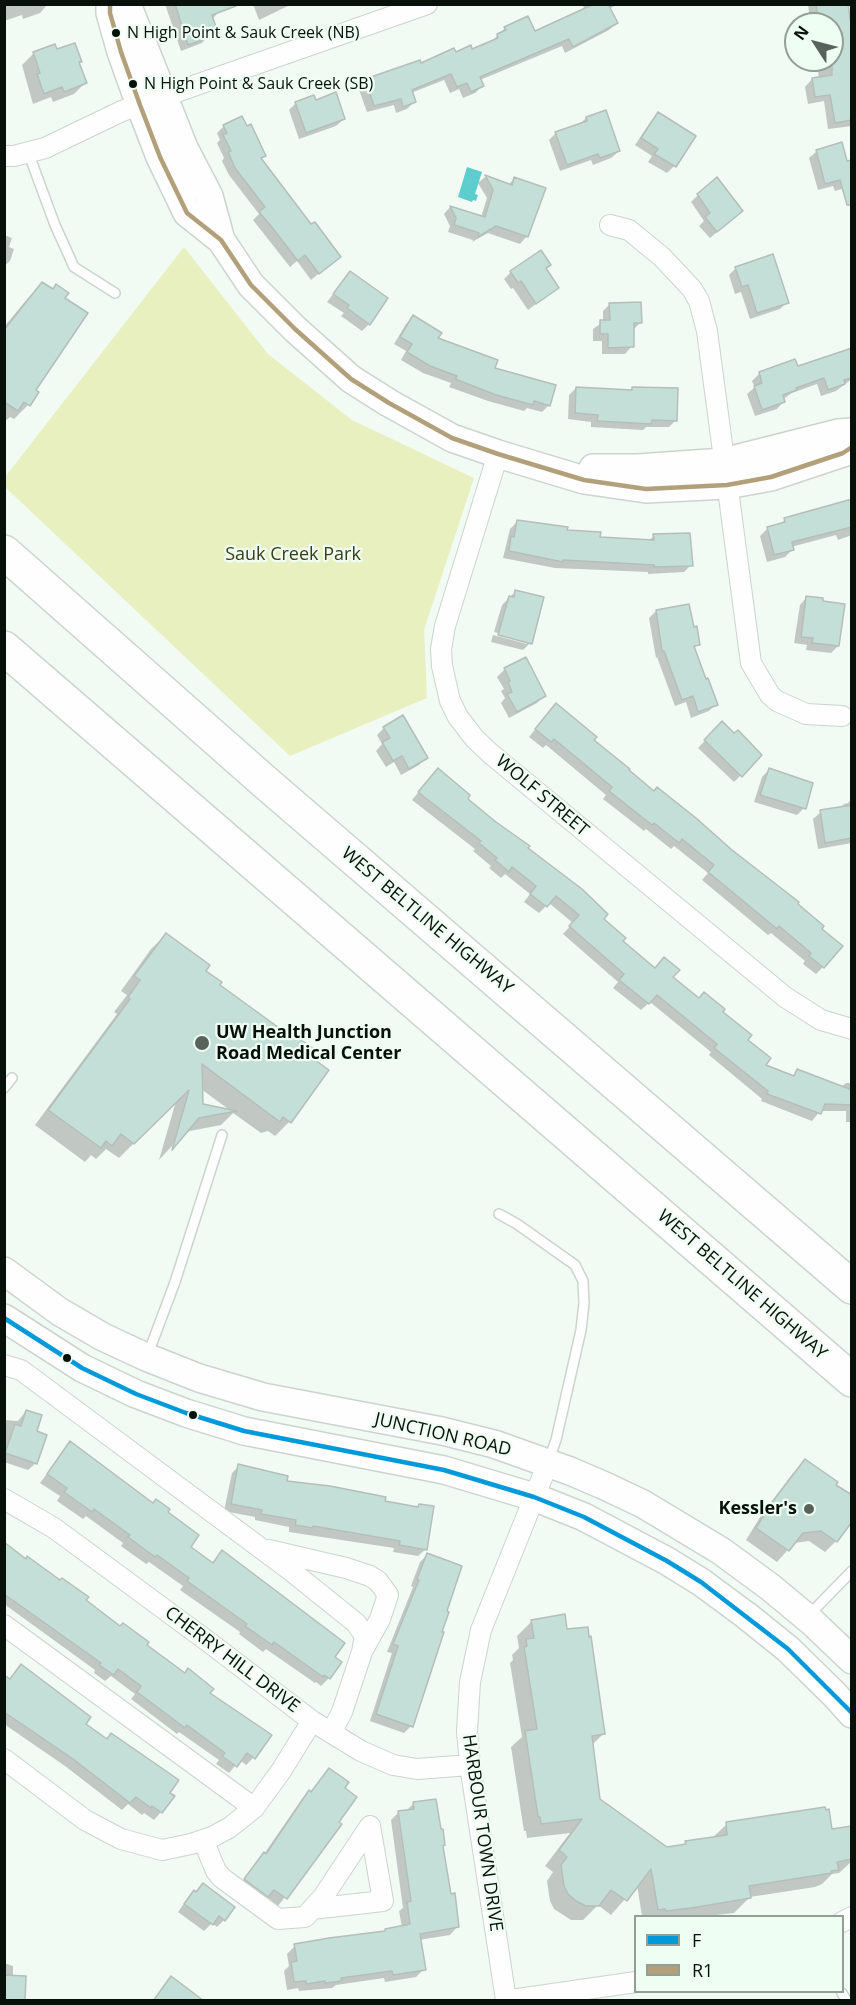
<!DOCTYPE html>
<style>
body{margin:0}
#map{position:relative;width:856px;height:2005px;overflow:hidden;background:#f2faf4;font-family:"Open Sans",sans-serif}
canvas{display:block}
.frame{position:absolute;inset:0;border:6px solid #08100a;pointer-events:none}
.legend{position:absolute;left:634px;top:1915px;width:210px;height:78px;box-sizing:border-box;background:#eefef2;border:2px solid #929f95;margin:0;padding:8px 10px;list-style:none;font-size:18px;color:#08100a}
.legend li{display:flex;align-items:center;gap:12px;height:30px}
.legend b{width:30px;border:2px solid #929f95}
.north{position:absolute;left:784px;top:12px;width:60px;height:60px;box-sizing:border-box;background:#eefef2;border:2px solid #929f95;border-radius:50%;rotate:306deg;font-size:16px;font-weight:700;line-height:24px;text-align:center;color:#08100a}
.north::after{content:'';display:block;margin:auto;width:21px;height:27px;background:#5a625c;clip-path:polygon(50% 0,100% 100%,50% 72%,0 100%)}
</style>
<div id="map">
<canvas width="856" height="2005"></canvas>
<div class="frame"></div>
<ul class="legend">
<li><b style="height:8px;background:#009ada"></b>F</li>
<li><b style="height:8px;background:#b2a07b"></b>R1</li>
</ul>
<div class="north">N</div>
</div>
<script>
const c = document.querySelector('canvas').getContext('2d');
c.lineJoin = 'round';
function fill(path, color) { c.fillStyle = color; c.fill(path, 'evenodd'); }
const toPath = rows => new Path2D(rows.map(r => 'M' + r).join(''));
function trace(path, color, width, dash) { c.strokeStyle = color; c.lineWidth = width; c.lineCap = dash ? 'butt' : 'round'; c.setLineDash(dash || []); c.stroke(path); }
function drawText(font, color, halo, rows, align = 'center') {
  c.font = font + ' "Open Sans",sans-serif'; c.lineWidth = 4.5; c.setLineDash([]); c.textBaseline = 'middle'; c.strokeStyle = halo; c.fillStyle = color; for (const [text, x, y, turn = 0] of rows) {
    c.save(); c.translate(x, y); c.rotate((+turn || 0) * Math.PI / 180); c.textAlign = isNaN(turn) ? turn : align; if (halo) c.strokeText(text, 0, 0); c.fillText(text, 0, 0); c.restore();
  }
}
fill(toPath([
 [184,247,268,354,352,420,474,478,424,630,427,698,290,756,5,487,5,477]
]), '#e9f0bf');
fill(toPath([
 [467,167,482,172,475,194,478,195,476,201,473,200,472,202,458,197]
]), '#5ecdcd');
fill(toPath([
 [4,4,48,4,40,13,23,19,22,15,4,21],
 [165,4,221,4,220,11,212,19,215,29,202,43,181,51],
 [253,4,292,4,259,20],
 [582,4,618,4,609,9,616,23,609,30,565,53,562,46,480,80,482,86,475,93,463,98,459,89,450,93,444,80,411,93,414,102,407,109,396,113,394,105,367,112,358,87,365,80,471,51,490,43,505,28,534,33,585,10],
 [808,4,847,4,852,32,852,126,828,129,824,101,808,104,805,87,812,79,819,78,816,60,832,60,832,24,805,24,810,21],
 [54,46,56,51,80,61,78,63,85,83,74,94,53,102,51,97,33,104,22,65,33,54],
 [315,101,344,119,336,126,299,139,289,110,296,103],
 [658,114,694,136,674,166,667,173,648,162,652,156,635,145,651,121],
 [586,118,619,151,611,158,593,165,591,160,560,171,549,140,556,133,579,125],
 [224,126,246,128,264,155,260,160,311,227,339,257,311,280,297,261,290,267,253,220,259,214,229,175,222,161,224,158,217,143,220,140,217,133],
 [817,151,846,163,852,186,835,191,833,186,818,190,809,158],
 [485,177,508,185,514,179,527,236,520,244,488,233,472,242,473,240,448,232,450,226,444,214,450,207,481,217,487,198,478,183],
 [698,195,734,218,710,238,699,226,704,221,691,202],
 [4,235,12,238,9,247,14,249,10,261,4,266],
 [736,268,787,302,780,309,750,319,741,292,735,294,729,275],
 [545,269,557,288,528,310,513,288,511,289,504,279,511,272],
 [350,273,369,324,362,331,341,316,344,313,327,302],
 [42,283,63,298,28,405,14,419,10,417,4,422,4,327,28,298],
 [610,304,640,323,632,331,632,346,625,354,602,354,602,341,593,341,593,329,603,322,603,311],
 [413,317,436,339,493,369,549,405,542,412,527,408,524,411,488,401,449,387,451,383,423,373,401,360,406,351,394,344,406,324],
 [852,349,852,379,836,391,821,396,817,384,792,393,783,399,784,401,777,409,755,416,747,394,755,387,752,381,760,373,797,368],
 [576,388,630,392,633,388,676,420,669,427,646,427,643,430,591,427,591,422,568,419,569,395],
 [852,501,852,535,838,540,836,535,791,547,792,550,785,557,767,562,760,536,768,528,779,525,785,520],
 [517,522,599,538,648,541,654,536,691,565,684,572,648,574,648,572,555,568,503,558,510,529],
 [516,591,530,643,523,650,491,642,493,635,527,644,527,641,494,632,502,605],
 [807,597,838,646,831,653,806,650,807,645,794,643,800,605],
 [656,611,698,644,693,649,716,704,709,711,691,718,686,702,675,706,657,657,656,658,649,618],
 [525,659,544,696,537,703,509,718,501,703,505,698,501,691,504,689,497,677,504,670],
 [549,712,592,740,654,793,657,789,797,902,823,967,816,974,803,964,805,961,771,933,768,935,702,880,708,873,674,846,671,849,646,829,644,831,603,799,606,795,546,745,543,748,529,737],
 [722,723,758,758,734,782,698,748],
 [384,728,426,757,419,765,401,775,394,762,386,767,376,751,382,744,377,735],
 [769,770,804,808,797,815,754,802,762,777],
 [431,777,465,799,526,848,602,920,621,941,655,969,671,977,698,999,721,1012,746,1040,763,1065,791,1077,798,1071,841,1087,846,1083,852,1083,852,1122,846,1122,846,1111,820,1111,812,1121,761,1101,762,1099,709,1055,711,1052,650,1002,641,1010,613,988,618,982,563,934,573,923,549,903,539,913,524,902,530,894,505,874,501,878,489,868,491,866,473,851,475,849,412,800],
 [852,799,852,843,818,849,813,819,821,812,839,809,844,804,848,803],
 [166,935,218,985,289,1122,275,1136,268,1131,261,1133,233,1113,221,1125,185,1132,159,1160,176,1101,119,1158,106,1149,96,1159,91,1155,85,1162,35,1125,117,1014,114,1012,127,995,121,991,151,949],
 [201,1089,231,1111,202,1105],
 [26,1411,35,1432,36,1463,28,1470,4,1462,4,1420,18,1421],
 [70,1443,165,1513,189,1548,211,1564,222,1552,333,1657,329,1678,321,1686,316,1682,315,1683,266,1649,263,1652,239,1634,240,1632,180,1590,183,1586,149,1562,146,1564,121,1546,123,1543,86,1516,83,1519,57,1501,60,1496,40,1483],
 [805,1461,834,1485,852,1519,836,1541,825,1552,809,1541,794,1543,777,1562,746,1540,762,1514,794,1472],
 [239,1466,286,1482,417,1508,419,1505,426,1549,418,1556,393,1552,394,1548,289,1532,289,1527,255,1520,255,1517,224,1511,232,1473],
 [4,1544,145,1645,208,1694,270,1736,253,1758,246,1765,240,1760,229,1773,216,1764,219,1760,179,1732,177,1734,131,1699,135,1694,111,1676,105,1681,94,1673,95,1670,4,1604],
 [427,1555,411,1726,404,1733,370,1721,392,1653,387,1652,413,1587,411,1586,420,1562],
 [532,1621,566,1631,604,1733,592,1745,598,1799,667,1848,683,1846,686,1843,711,1839,727,1824,831,1831,852,1841,852,1861,839,1873,832,1874,822,1884,815,1887,750,1897,734,1913,708,1916,642,1916,637,1885,611,1915,598,1905,583,1920,571,1920,554,1909,550,1901,547,1881,553,1872,545,1866,570,1833,527,1838,526,1831,524,1831,511,1747,522,1737,510,1663,513,1660,512,1655,519,1648,517,1636],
 [4,1677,83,1724,161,1812,154,1820,144,1813,142,1815,128,1804,122,1810,65,1766,4,1724],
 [329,1770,343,1788,337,1822,340,1824,278,1906,267,1897,260,1903,238,1887,264,1854,302,1799,309,1792,310,1793],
 [413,1804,442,1846,450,1896,457,1927,450,1935,419,1940,424,1969,416,1977,385,1982,384,1978,336,1985,332,1988,299,1991,298,1988,287,1990,284,1971,289,1966,287,1954,295,1946,383,1933,386,1930,402,1927,399,1911,403,1908,391,1820,399,1812,406,1811],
 [203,1885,224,1920,217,1927,212,1923,204,1931,178,1912,187,1899],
 [4,1963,13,1966,13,1977,4,2000]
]), '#0003');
const building = toPath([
 [175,4,236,4,236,6,212,15,217,30,209,32,211,37,188,45,175,4],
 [594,4,608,4,618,23,573,47,569,39,480,77,484,86,471,92,467,83,457,87,451,74,412,90,416,102,403,107,401,99,374,106,365,79,420,60,421,63,454,48,456,52,471,45,472,49,498,38,497,34,506,30,504,27,528,16,535,31,594,4],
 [816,4,848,4,852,31,852,120,835,123,830,95,815,97,812,78,832,75,832,24,819,24,816,4],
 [75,43,82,62,79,62,87,83,64,92,62,87,44,94,37,74,40,73,33,52,55,44,57,49,75,43],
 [336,92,345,119,306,133,295,102,314,95,316,100,336,92],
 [606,110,620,151,600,158,598,154,567,165,555,132,587,121,586,117,606,110],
 [658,112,696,136,676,167,654,154,658,149,641,138,658,112],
 [242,116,247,126,251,124,266,156,261,158,311,224,315,222,341,257,319,274,305,255,298,261,271,226,259,212,265,207,235,168,228,152,231,151,223,135,227,133,223,125,242,116],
 [842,142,847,161,852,160,852,205,847,205,840,180,825,184,816,150,842,142],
 [485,175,512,185,514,177,546,188,528,237,496,226,478,237,479,233,454,225,456,218,450,206,485,217,493,190,485,175],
 [717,177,743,211,717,232,705,217,710,213,697,194,717,177],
 [541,250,551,265,546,268,559,288,536,304,521,281,518,283,510,271,541,250],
 [773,254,789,303,757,313,748,285,742,287,735,267,773,254],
 [350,271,388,298,370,325,347,308,349,305,333,294,350,271],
 [42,282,53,289,56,284,69,293,65,298,88,313,36,390,39,392,30,406,24,402,18,411,4,402,4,330,42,282],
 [641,302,642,323,634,323,634,347,608,348,608,334,600,334,600,320,610,320,609,303,641,302],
 [413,315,442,333,438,338,498,360,495,368,556,385,550,406,534,401,533,405,496,395,455,379,457,376,430,366,407,352,412,344,400,337,413,315],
 [852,348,852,378,844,380,845,384,828,390,824,378,796,388,797,390,783,395,785,402,762,410,754,386,762,383,759,372,795,359,798,366,852,348],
 [576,387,632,390,632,387,678,388,677,421,652,420,651,424,597,421,598,415,575,413,576,387],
 [852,499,852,527,792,542,794,550,774,555,767,527,785,522,784,518,852,499],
 [517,520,568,527,567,530,601,532,600,537,654,540,653,534,690,533,693,566,654,567,654,565,563,560,563,562,509,551,511,536,514,537,517,520],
 [515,590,544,597,532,644,498,635,509,596,514,597,515,590],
 [806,596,823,598,823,601,845,604,839,646,812,643,813,638,801,637,806,596],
 [689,604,694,627,697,626,700,645,694,646,706,679,708,678,718,705,698,712,693,696,682,700,664,651,662,651,656,610,689,604],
 [526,657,546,696,517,712,507,694,512,692,508,682,510,681,504,668,526,657],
 [556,703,597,737,594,740,630,769,629,770,654,791,657,787,696,818,732,850,799,902,798,904,824,926,822,929,843,946,824,968,809,956,811,953,779,926,777,929,708,872,714,865,682,839,679,843,654,823,652,825,609,791,612,787,554,739,551,742,535,729,556,703],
 [403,715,428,758,409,769,402,756,393,761,382,742,390,738,383,727,403,715],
 [722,721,734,733,738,730,762,755,742,777,704,740,722,721],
 [438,768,470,795,468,799,496,822,530,846,528,848,582,889,608,914,604,919,626,938,623,941,655,968,664,957,680,970,673,977,699,998,704,992,725,1009,723,1012,752,1035,748,1040,771,1058,766,1065,794,1076,797,1069,852,1090,852,1105,825,1104,821,1114,767,1094,768,1091,714,1048,717,1044,657,995,649,1004,619,980,624,974,569,926,579,915,556,896,547,907,530,894,536,886,512,867,509,872,495,860,497,858,479,843,481,841,418,792,438,768],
 [769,768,813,783,806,809,760,795,769,768],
 [852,805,852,838,825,843,820,810,852,805],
 [166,933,210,965,206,971,222,982,220,985,293,1038,295,1036,313,1048,308,1055,329,1070,291,1123,283,1117,280,1122,202,1064,203,1104,237,1111,199,1118,172,1150,189,1090,134,1144,121,1134,112,1146,106,1141,101,1148,48,1110,130,999,128,997,140,980,134,976,166,933],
 [26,1410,42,1415,37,1431,47,1435,37,1464,5,1453,15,1424,21,1426,26,1410],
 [70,1441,153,1503,156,1499,170,1509,168,1512,199,1535,191,1547,213,1563,222,1550,345,1643,335,1657,342,1662,330,1679,324,1675,323,1677,274,1642,272,1645,245,1626,247,1624,187,1581,189,1578,157,1555,155,1557,128,1537,130,1535,94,1509,92,1512,64,1492,67,1488,47,1474,70,1441],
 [805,1459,838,1482,836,1485,852,1495,852,1522,837,1542,821,1531,803,1533,789,1551,756,1528,773,1501,805,1459],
 [238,1464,288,1476,287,1481,330,1486,386,1497,385,1501,418,1507,419,1504,434,1506,427,1550,399,1545,400,1541,313,1526,313,1528,295,1525,296,1520,261,1514,262,1510,231,1504,238,1464],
 [4,1542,26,1559,27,1556,60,1580,62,1578,89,1597,86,1600,120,1626,123,1623,149,1642,147,1645,185,1673,188,1668,214,1689,210,1693,272,1735,255,1759,247,1753,237,1767,222,1756,225,1753,187,1725,185,1728,137,1692,141,1686,118,1669,114,1675,99,1665,101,1663,4,1594,4,1542],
 [427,1553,462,1566,447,1611,449,1612,442,1632,444,1632,413,1727,376,1714,398,1646,393,1644,419,1580,417,1579,427,1553],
 [565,1614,567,1629,588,1627,589,1637,591,1636,605,1734,592,1736,600,1799,667,1847,686,1844,685,1841,727,1835,726,1822,825,1807,826,1810,829,1809,832,1829,852,1826,852,1859,837,1862,839,1870,831,1871,832,1873,749,1886,751,1898,691,1908,666,1911,665,1909,658,1910,651,1869,627,1901,611,1890,599,1906,586,1906,576,1901,568,1894,564,1886,561,1865,567,1857,559,1850,582,1819,541,1824,540,1817,538,1817,525,1731,537,1729,524,1647,527,1646,526,1639,534,1638,531,1620,565,1614],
 [21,1664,91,1717,86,1724,107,1739,111,1733,179,1780,170,1793,175,1796,162,1813,152,1806,151,1808,136,1797,130,1803,73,1759,4,1712,4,1675,10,1679,21,1664],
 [329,1768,349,1782,345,1788,357,1797,339,1822,342,1824,287,1899,274,1890,268,1897,244,1879,264,1852,266,1854,309,1790,311,1792,329,1768],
 [436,1799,441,1829,443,1829,445,1845,443,1846,451,1894,455,1893,459,1927,420,1934,426,1970,393,1975,392,1971,341,1978,342,1981,325,1983,325,1981,306,1984,306,1981,294,1982,291,1962,297,1961,294,1944,329,1938,385,1931,385,1929,410,1924,407,1902,411,1901,398,1811,414,1809,413,1802,436,1799],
 [203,1883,235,1907,225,1921,219,1916,213,1925,184,1904,194,1890,196,1892,203,1883],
 [4,1975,26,1976,25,2001,4,2001,4,1975],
 [171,1976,204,2001,153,2001,171,1976]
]);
fill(building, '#c4dfd7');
trace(building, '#b4beba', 1.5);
const lane = toPath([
 [28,152,55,225,74,267,115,293],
 [4,1088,12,1078],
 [499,1214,517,1224,575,1265,583,1281,584,1303,581,1330,556,1440,548,1462],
 [148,1354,175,1282,222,1135],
 [808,1616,852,1571],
 [842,1993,846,2000]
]);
const street = toPath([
 [4,156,14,156,45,148,122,111,427,4],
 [610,225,629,230,662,257,692,289,699,301,707,331,751,663,770,695,777,701,806,714,842,716],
 [498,454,445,626,441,649,442,666,450,701,458,717,475,739,491,754,785,997,821,1020,852,1029],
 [4,1365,21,1370,290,1570,356,1623,365,1636,362,1652,342,1712,331,1733],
 [4,1499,54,1528,210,1643,312,1721,361,1751,393,1765,417,1769,470,1765],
 [269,1550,346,1568,370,1576,378,1581,388,1595,380,1619,363,1650],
 [4,1625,254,1808],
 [4,1759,85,1820,121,1839,162,1850,191,1844,212,1837,229,1828,254,1808,281,1771,312,1721],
 [203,1840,216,1871,222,1878,278,1919,305,1917,323,1897,370,1826,383,1901,312,1909],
 [842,1922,852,1917],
 [506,2000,470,1765,467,1731,470,1682,481,1630,548,1463],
 [511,2000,636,1982]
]);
const secondary = toPath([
 [110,4,110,13,121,52,140,105,160,157,187,213,221,240,251,285,295,329,351,379,389,403,452,438,498,454,584,480,646,489,727,485,771,477,843,453,852,447],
 [127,4,184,148,209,196,221,240],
 [593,468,638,468,723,462,838,433,852,432],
 [4,1271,60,1312,103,1337,146,1357,199,1378,263,1397,442,1431,494,1444,570,1471,605,1486,643,1504,721,1551,770,1587,811,1621,852,1660],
 [4,1318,82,1368,136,1394,186,1413,244,1431,444,1470,534,1497,584,1517,667,1561,701,1582,747,1616,788,1649,835,1695,852,1714]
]);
const highway = toPath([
 [4,552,266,783,852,1287],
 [4,648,852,1380]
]);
trace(lane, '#ccd4ce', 12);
trace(street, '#ccd4ce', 22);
trace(secondary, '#ccd4ce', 30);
trace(highway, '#ccd4ce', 36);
trace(lane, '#fdfefd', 9);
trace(street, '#fdfefd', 20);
trace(secondary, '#fdfefd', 27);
trace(highway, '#fdfefd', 33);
trace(toPath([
 [4,1318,82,1368,136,1394,186,1413,244,1431,444,1470,534,1497,584,1517,667,1561,701,1582,788,1649,852,1713]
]), '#009ada', 4.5);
trace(toPath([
 [110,4,110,13,121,52,140,105,160,157,187,213,221,240,251,285,295,329,351,379,389,403,452,438,498,454,584,480,646,489,727,485,771,477,843,453,852,447]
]), '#b2a07b', 4.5);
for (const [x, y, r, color] of [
 [116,33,5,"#08100a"],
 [133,84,5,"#08100a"],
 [202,1043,8,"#5a625c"],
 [67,1358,5,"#08100a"],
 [193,1415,5,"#08100a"],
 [809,1509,6,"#5a625c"]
]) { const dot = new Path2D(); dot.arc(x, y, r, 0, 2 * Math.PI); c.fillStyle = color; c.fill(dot); trace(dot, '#eefef2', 2); }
drawText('16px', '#08100a', '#eefef2', [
 ["N High Point & Sauk Creek (NB)",127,33],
 ["N High Point & Sauk Creek (SB)",144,84]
], 'left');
drawText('18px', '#393b13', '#eefef2', [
 ["Sauk Creek Park",293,555]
]);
drawText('18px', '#08100a', '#eefef2', [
 ["WOLF STREET",542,796,40],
 ["WEST BELTLINE HIGHWAY",427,921,40],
 ["WEST BELTLINE HIGHWAY",742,1285,41],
 ["JUNCTION ROAD",443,1435,13],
 ["CHERRY HILL DRIVE",232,1660,37],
 ["HARBOUR TOWN DRIVE",482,1833,82]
]);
drawText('bold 18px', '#08100a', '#eefef2', [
 ["UW Health Junction",216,1033],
 ["Road Medical Center",216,1054],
 ["Kessler's",797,1509,"right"]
], 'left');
</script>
